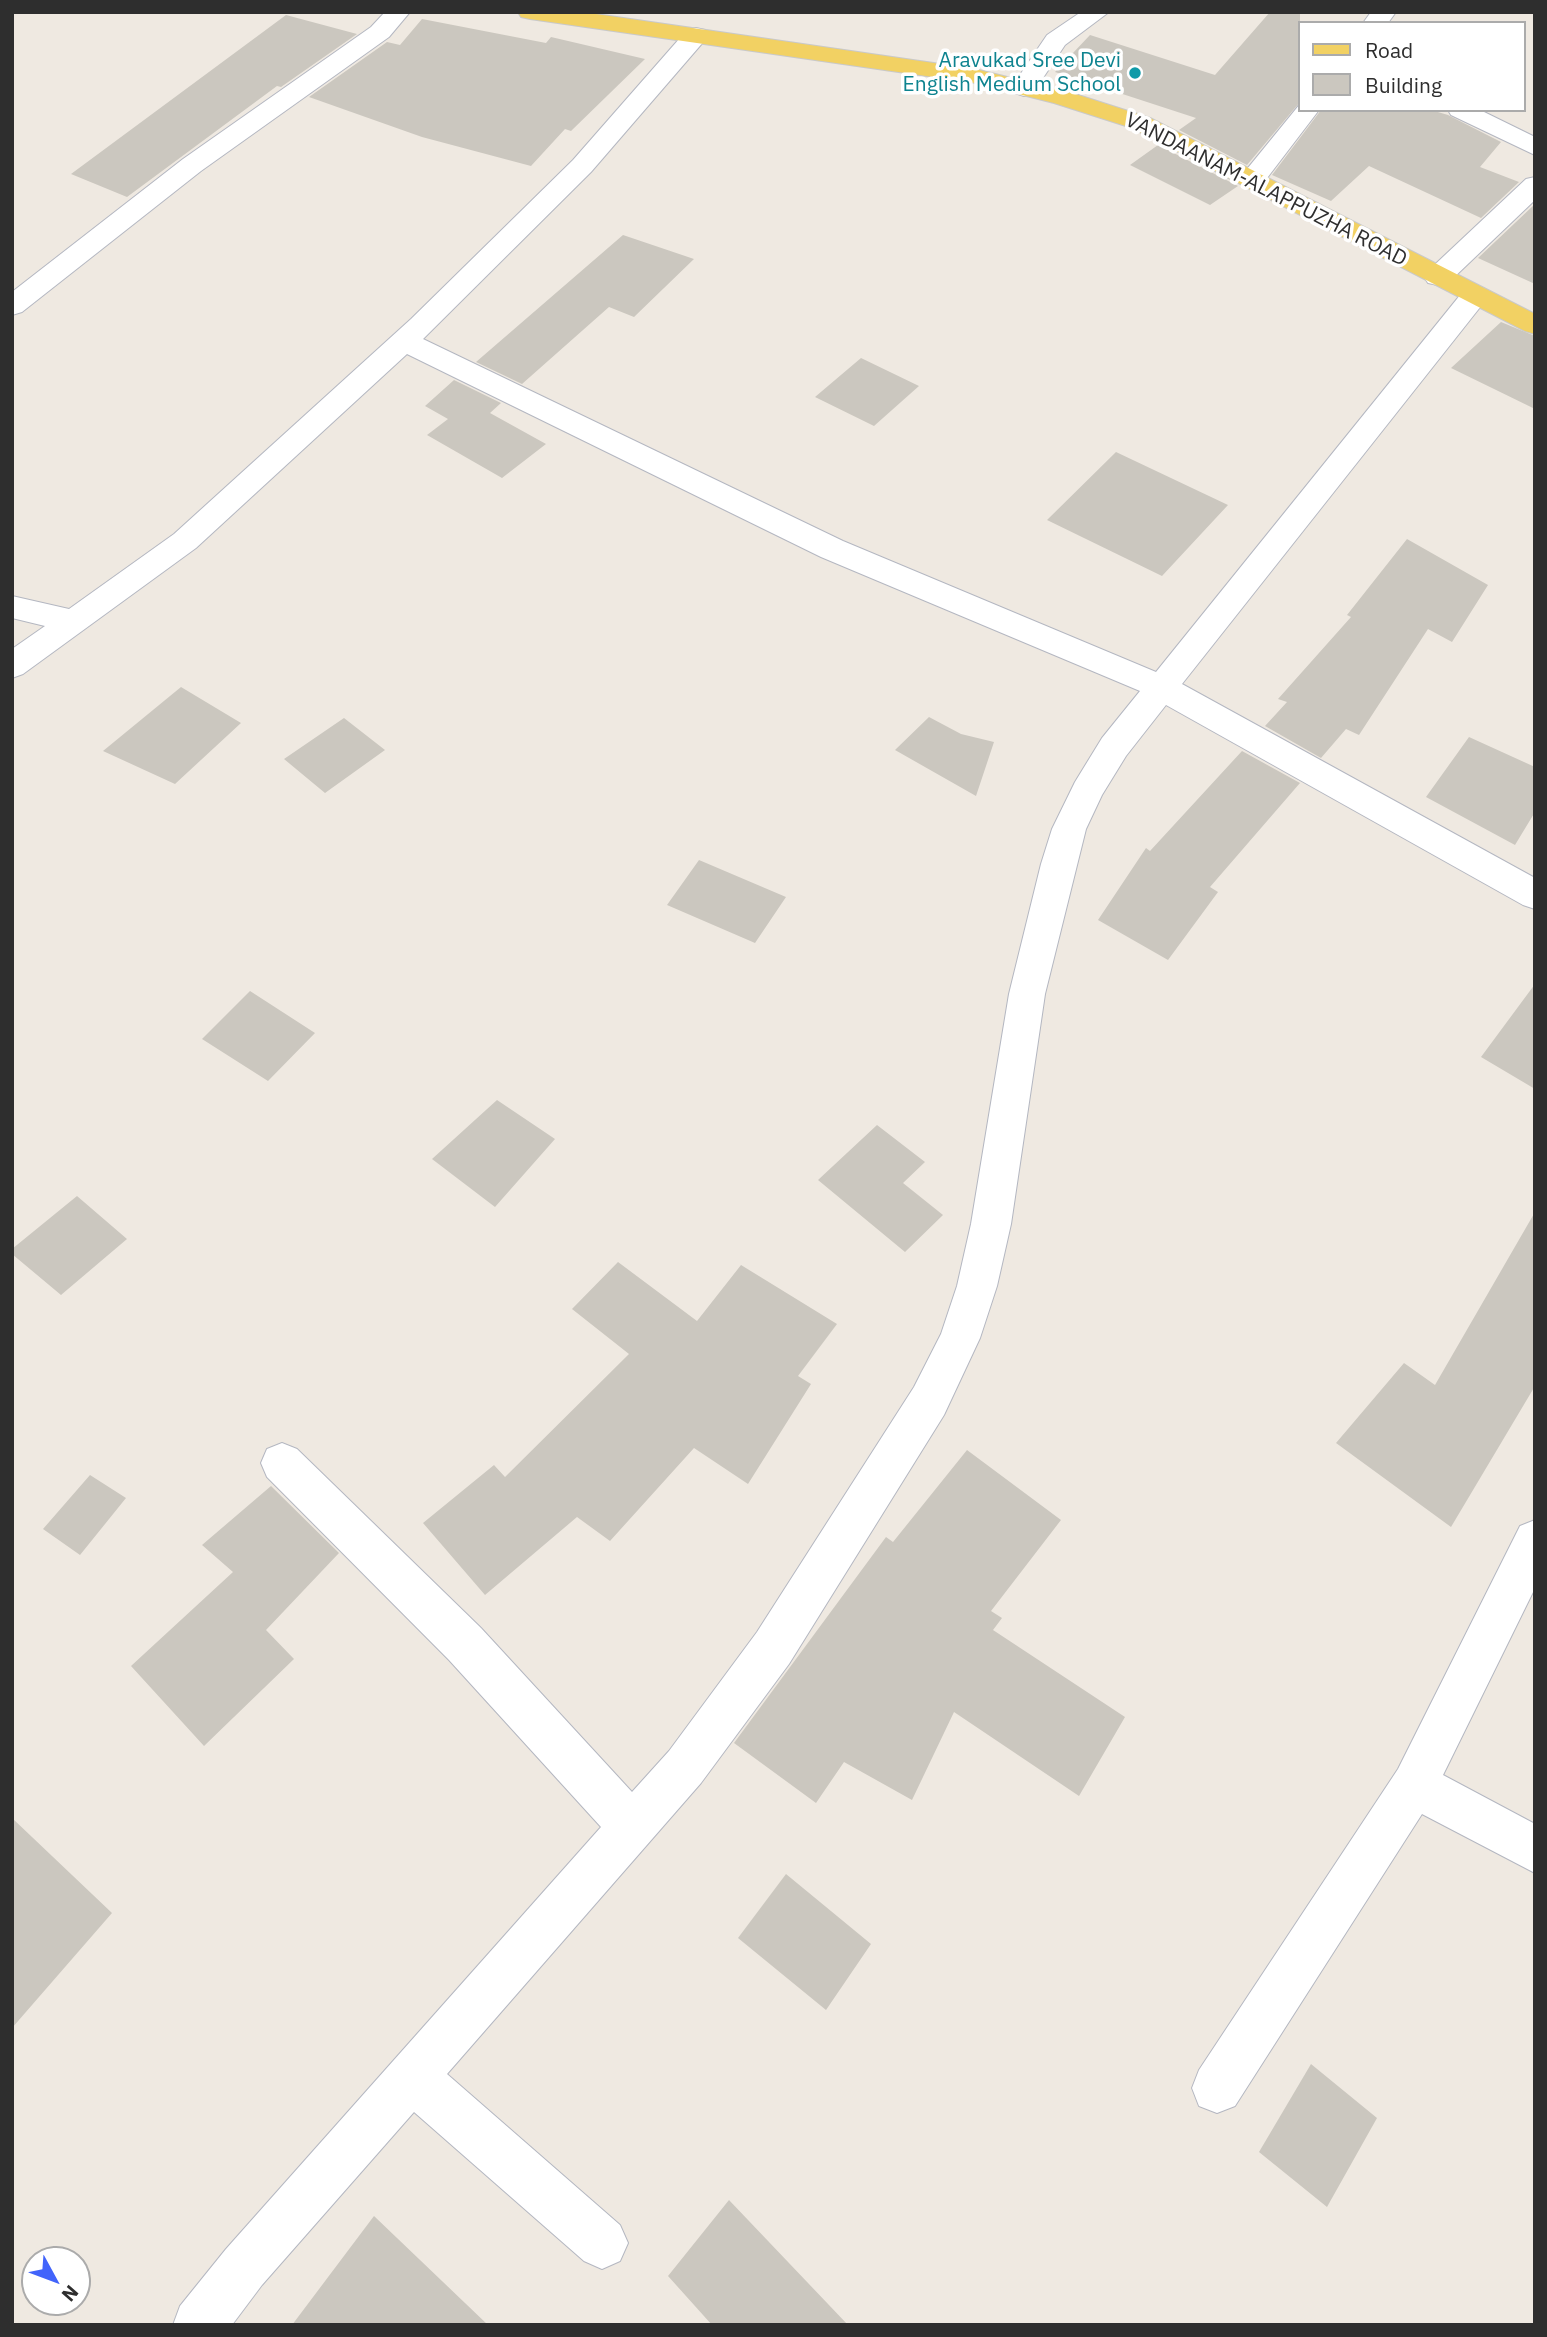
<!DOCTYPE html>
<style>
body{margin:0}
#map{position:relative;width:1547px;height:2337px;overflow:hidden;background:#efe9e1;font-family:"IBM Plex Sans",sans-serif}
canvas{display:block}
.frame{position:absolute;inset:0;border:14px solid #2e2e2e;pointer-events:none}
.legend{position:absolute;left:1298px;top:21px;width:228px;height:91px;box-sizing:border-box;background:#fff;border:2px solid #ababab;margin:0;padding:9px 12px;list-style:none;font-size:21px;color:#2e2e2e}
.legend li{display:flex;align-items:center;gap:14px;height:35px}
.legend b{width:35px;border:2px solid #ababab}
.north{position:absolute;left:21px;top:2246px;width:70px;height:70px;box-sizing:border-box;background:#fff;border:2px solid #ababab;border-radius:50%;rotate:131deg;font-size:19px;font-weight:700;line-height:28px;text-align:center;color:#2e2e2e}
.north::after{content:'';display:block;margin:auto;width:24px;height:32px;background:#4264fb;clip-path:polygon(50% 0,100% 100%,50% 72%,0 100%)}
</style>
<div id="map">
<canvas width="1547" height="2337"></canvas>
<div class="frame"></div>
<ul class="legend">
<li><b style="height:9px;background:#f2d163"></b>Road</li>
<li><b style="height:19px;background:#cbc7bf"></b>Building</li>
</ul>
<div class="north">N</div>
</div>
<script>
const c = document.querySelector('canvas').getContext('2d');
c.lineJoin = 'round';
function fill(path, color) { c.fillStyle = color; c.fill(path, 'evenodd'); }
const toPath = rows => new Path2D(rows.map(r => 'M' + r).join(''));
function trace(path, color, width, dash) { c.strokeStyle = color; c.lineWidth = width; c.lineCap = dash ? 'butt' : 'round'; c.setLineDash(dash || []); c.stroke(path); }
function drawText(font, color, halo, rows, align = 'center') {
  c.font = font + ' "IBM Plex Sans",sans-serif'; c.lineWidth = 7; c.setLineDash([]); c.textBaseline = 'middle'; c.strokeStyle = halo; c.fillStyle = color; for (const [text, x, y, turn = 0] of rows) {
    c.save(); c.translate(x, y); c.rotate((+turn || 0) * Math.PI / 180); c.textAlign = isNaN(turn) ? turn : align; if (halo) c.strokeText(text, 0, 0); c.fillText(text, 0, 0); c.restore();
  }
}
fill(toPath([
 [1270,12,1300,12,1300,102,1247,165,1179,130,1196,118,1055,72,1090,35,1215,75],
 [286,15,357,34,281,87,277,86,127,197,71,174],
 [422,19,546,43,551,37,645,59,571,131,565,129,531,166,422,137,309,97,387,42,400,45],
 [1321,110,1431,110,1448,115,1501,142,1480,167,1519,182,1481,218,1369,166,1331,201,1272,175],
 [1158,145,1238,186,1210,205,1130,165],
 [1535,204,1535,284,1478,258],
 [623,235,694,259,634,317,609,307,522,384,476,362],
 [1501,322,1535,336,1535,409,1451,368],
 [861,358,919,386,874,426,815,397],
 [454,380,501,403,490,413,546,444,502,478,427,435,448,419,425,406],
 [1116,452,1228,505,1162,576,1047,520],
 [1407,539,1488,585,1452,642,1428,629,1359,735,1346,729,1321,758,1265,726,1287,702,1278,699,1351,617,1347,615],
 [181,687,241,723,175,784,103,751],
 [929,717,961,734,994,742,976,796,895,750],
 [344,718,385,750,325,793,284,759],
 [1469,737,1535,767,1535,812,1515,845,1426,797],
 [1242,751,1300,783,1210,887,1218,892,1168,960,1098,920,1146,848,1150,851],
 [699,860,786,897,755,943,667,905],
 [1535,984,1535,1089,1481,1057],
 [250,991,315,1033,268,1081,202,1039],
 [497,1100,555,1139,495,1207,432,1159],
 [877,1125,925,1162,903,1183,943,1215,905,1252,818,1180],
 [77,1196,127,1239,61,1295,12,1254,12,1249],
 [1535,1212,1535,1386,1451,1527,1336,1443,1404,1363,1435,1385],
 [618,1262,697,1321,741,1265,837,1324,798,1376,811,1384,748,1484,694,1448,610,1541,577,1517,485,1595,423,1523,494,1465,505,1477,629,1354,572,1309],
 [967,1450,1061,1520,991,1611,1002,1618,993,1630,1125,1717,1079,1796,954,1712,912,1800,844,1762,816,1803,734,1743,886,1537,893,1542],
 [90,1475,126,1498,80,1555,43,1529],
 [271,1486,339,1553,266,1630,294,1659,204,1746,131,1666,233,1572,202,1545],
 [12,1818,112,1913,12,2028],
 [786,1874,871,1944,826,2010,738,1938],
 [1311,2064,1377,2118,1327,2207,1259,2152],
 [729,2200,848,2325,712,2325,668,2276],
 [374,2216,488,2325,292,2325]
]), '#cbc7bf');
const minor = toPath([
 [385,12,410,12,389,37,201,171,22,312,12,315,12,292,183,159,371,27,385,12],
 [1081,12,1109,12,1065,45,1033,93,1024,96,1015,93,1011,88,1047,35,1081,12],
 [1371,12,1396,12,1388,23,1363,23,1371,12],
 [696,28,705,30,708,35,705,40,591,172,423,339,843,541,1156,672,1465,289,1475,286,1485,289,1489,295,1485,301,1182,684,1535,878,1535,909,1523,905,1166,705,1126,756,1102,795,1086,829,1045,994,1011,1224,997,1286,980,1338,944,1415,789,1664,701,1783,447,2074,620,2225,628,2243,620,2261,602,2269,584,2261,414,2112,262,2285,232,2325,173,2325,180,2306,226,2249,601,1827,449,1660,267,1477,261,1463,267,1449,282,1443,297,1449,481,1628,632,1792,669,1751,757,1632,914,1387,941,1334,957,1286,971,1224,1009,994,1041,864,1052,829,1075,782,1102,738,1140,691,821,557,407,354,196,548,23,674,12,678,12,649,45,626,12,618,12,596,69,609,174,534,411,319,573,160,687,30,696,28],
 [1300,104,1300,110,1319,110,1261,186,1252,188,1243,186,1239,180,1243,174,1300,104],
 [1448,110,1480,110,1535,137,1535,155,1451,115,1448,110],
 [1535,177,1535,200,1448,283,1438,285,1428,283,1424,277,1428,271,1526,179,1535,177],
 [1535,1520,1535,1588,1443,1775,1535,1824,1535,1873,1422,1814,1235,2106,1217,2113,1199,2106,1192,2088,1199,2070,1398,1769,1520,1526,1535,1520]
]);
const major = toPath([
 [518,12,582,12,975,69,1072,93,1150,118,1535,314,1535,334,1525,331,1132,128,1054,103,975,83,530,19,521,17,518,12]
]);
trace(minor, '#b4b7c1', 2);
trace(major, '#c9c9c9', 2);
fill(minor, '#fff');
fill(major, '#f2d163');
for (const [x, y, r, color] of [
 [1135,73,7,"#0f9aa8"]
]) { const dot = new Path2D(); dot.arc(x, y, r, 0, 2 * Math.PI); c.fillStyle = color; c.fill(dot); trace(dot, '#fff', 2.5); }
drawText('21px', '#0d838f', '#fff', [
 ["Aravukad Sree Devi",1121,61],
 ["English Medium School",1121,85]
], 'right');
drawText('21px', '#2e2e2e', '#fff', [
 ["VANDAANAM-ALAPPUZHA ROAD",1266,190,27]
]);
</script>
